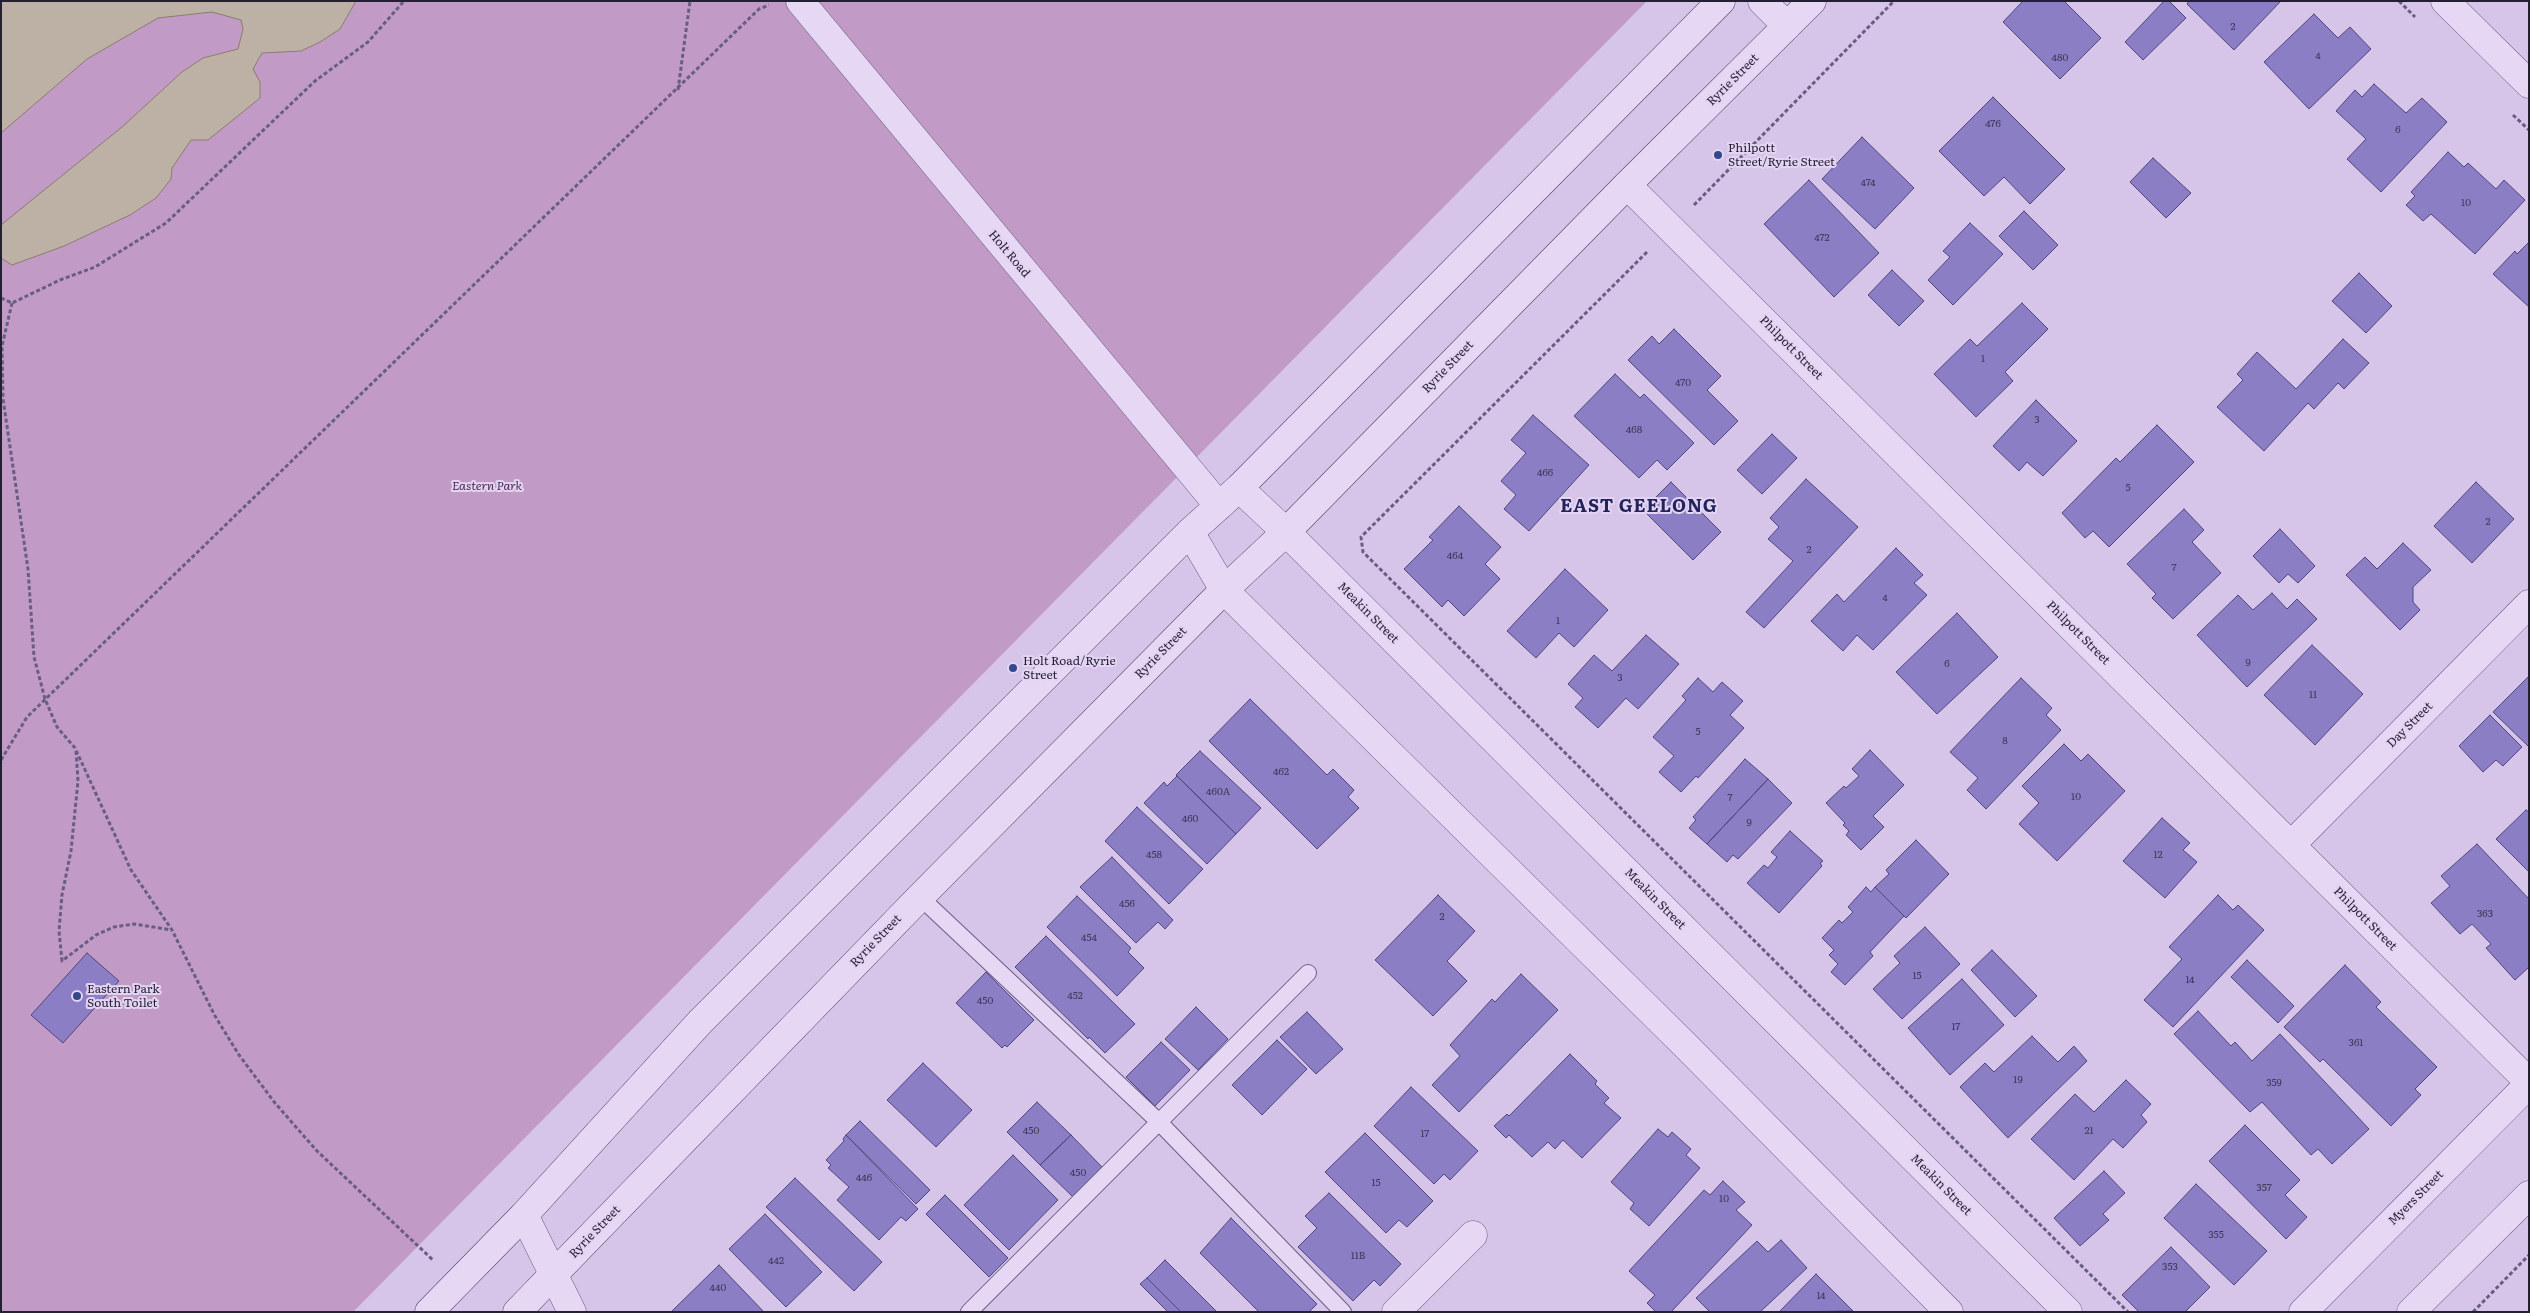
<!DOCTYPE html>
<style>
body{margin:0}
#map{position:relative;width:2530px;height:1313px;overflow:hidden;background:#d6c5e9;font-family:Literata,serif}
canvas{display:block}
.frame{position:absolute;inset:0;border:2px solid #251f34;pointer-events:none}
</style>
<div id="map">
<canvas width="2530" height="1313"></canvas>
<div class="frame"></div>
</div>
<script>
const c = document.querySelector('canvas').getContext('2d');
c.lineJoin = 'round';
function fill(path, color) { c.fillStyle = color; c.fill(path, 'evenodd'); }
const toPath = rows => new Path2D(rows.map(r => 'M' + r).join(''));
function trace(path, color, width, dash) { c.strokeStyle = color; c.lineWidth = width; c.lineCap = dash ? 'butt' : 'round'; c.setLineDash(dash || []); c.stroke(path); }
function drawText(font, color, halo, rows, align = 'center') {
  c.font = font + ' Literata,serif'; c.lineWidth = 4; c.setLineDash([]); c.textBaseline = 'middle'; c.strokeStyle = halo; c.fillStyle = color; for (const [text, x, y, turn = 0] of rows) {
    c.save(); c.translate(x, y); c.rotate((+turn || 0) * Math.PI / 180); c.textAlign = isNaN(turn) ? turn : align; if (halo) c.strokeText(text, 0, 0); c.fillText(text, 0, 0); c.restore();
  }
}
fill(toPath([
 [1,1,1647,1,353,1312,1,1312]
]), '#c29ac6');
const water = toPath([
 [1,1,356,1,340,29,320,42,301,51,262,53,253,69,260,82,260,98,208,140,191,140,172,168,171,179,156,198,130,215,64,246,12,265,1,258,1,225,122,127,182,72,203,58,238,49,243,29,241,20,212,12,158,18,87,59,1,133,1,1]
]);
fill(water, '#bdb1a6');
trace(water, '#8a7d6e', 1);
const building = toPath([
 [2023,1,2064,1,2101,38,2060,79,2003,22,2023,1],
 [2164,1,2169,1,2186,18,2143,60,2125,42,2164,1],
 [2189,1,2281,1,2234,50,2187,4,2189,1],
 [2314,14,2338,38,2350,27,2371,49,2309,109,2264,62,2314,14],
 [2374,84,2406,113,2422,98,2447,122,2381,192,2347,159,2366,139,2336,111,2355,90,2362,97,2374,84],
 [1993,97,2065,169,2030,204,2004,177,1984,196,1939,151,1993,97],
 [1862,137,1914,188,1875,229,1822,179,1862,137],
 [2448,152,2464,167,2468,163,2496,189,2504,180,2525,200,2475,254,2431,214,2423,221,2406,205,2415,196,2411,192,2448,152],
 [2153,158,2191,193,2166,218,2130,182,2153,158],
 [1809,180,1879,253,1834,297,1764,224,1809,180],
 [2024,211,2058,245,2033,270,1999,236,2024,211],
 [1970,223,2003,254,1953,305,1928,280,1950,257,1943,251,1970,223],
 [2529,242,2529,307,2493,274,2515,251,2517,254,2529,242],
 [1892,270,1924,301,1899,326,1868,295,1892,270],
 [2359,273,2392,306,2366,333,2332,301,2359,273],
 [2022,303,2048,329,2005,372,2013,381,1976,417,1934,374,1970,339,1977,346,2022,303],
 [1674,329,1721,376,1707,390,1738,421,1714,445,1628,360,1652,336,1659,344,1674,329],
 [2343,339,2369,363,2344,389,2338,383,2314,409,2308,403,2264,451,2217,407,2243,380,2237,374,2257,352,2296,389,2343,339],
 [1615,374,1640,398,1644,394,1694,443,1667,470,1657,460,1639,478,1574,416,1615,374],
 [2036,400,2077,441,2043,476,2027,462,2019,471,1993,446,2036,400],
 [1533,415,1589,465,1529,531,1504,509,1516,495,1501,481,1526,453,1511,440,1533,415],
 [2157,425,2194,462,2109,547,2093,531,2085,538,2062,513,2116,458,2120,462,2157,425],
 [1772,434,1797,458,1762,494,1737,470,1772,434],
 [1806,479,1858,527,1764,628,1746,612,1793,561,1768,539,1779,527,1770,518,1806,479],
 [1671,482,1721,532,1693,560,1643,510,1671,482],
 [2476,482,2514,519,2472,563,2434,526,2476,482],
 [1459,506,1501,547,1485,564,1500,579,1464,616,1448,600,1442,607,1404,569,1433,540,1429,537,1459,506],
 [2184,509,2204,530,2192,542,2221,573,2173,619,2152,598,2156,594,2127,564,2184,509],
 [2280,529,2315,566,2298,583,2288,574,2279,583,2253,556,2280,529],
 [2403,543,2431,570,2413,587,2413,602,2420,610,2400,630,2346,575,2365,557,2377,569,2403,543],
 [1896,548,1923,575,1914,583,1927,595,1873,650,1857,635,1843,651,1811,621,1837,594,1844,602,1896,548],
 [1565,569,1608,610,1574,647,1559,633,1536,658,1507,631,1565,569],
 [2272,593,2287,609,2297,599,2317,619,2247,687,2197,635,2238,595,2253,610,2272,593],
 [1957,613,1998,657,1937,714,1896,672,1957,613],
 [1646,635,1679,664,1638,709,1626,698,1598,728,1575,707,1583,698,1568,684,1594,655,1612,671,1646,635],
 [2312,645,2363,694,2315,745,2264,695,2312,645],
 [2529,676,2529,747,2493,712,2529,676],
 [1698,678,1713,692,1722,682,1743,701,1730,715,1744,728,1698,778,1696,776,1681,792,1659,772,1674,756,1653,737,1686,700,1682,696,1698,678],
 [2021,678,2052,708,2046,715,2061,730,1986,809,1967,790,1978,778,1950,752,2021,678],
 [1250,699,1327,775,1333,769,1354,790,1348,797,1359,808,1317,849,1209,741,1250,699],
 [2490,715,2522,747,2503,766,2496,760,2483,772,2459,746,2490,715],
 [2064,744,2081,761,2088,754,2125,791,2057,861,2019,824,2039,803,2022,786,2064,744],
 [1870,750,1904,785,1873,816,1884,827,1861,850,1846,835,1849,831,1843,825,1845,823,1826,803,1844,786,1846,788,1859,776,1852,769,1870,750],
 [1200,751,1261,808,1236,834,1176,775,1200,751],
 [1745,759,1768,779,1707,844,1689,828,1696,820,1693,817,1745,759],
 [1177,776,1236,834,1207,864,1144,803,1164,782,1167,786,1177,776],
 [1768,779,1792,803,1738,859,1733,855,1727,862,1707,844,1768,779],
 [1137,807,1203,869,1169,904,1105,841,1137,807],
 [2526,810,2529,812,2529,872,2496,839,2526,810],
 [2162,818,2190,843,2183,850,2197,862,2165,898,2123,861,2162,818],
 [1790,831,1823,861,1820,863,1822,866,1779,913,1747,883,1764,865,1768,868,1777,857,1771,852,1790,831],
 [1916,840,1949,874,1906,918,1875,887,1889,874,1886,870,1916,840],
 [2477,844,2529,899,2529,967,2515,980,2486,948,2491,944,2472,924,2460,934,2431,903,2450,886,2441,876,2477,844],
 [1112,857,1173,920,1165,929,1158,922,1136,943,1080,887,1112,857],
 [1866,887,1871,892,1875,887,1904,916,1870,952,1873,956,1845,985,1831,972,1838,964,1829,955,1834,950,1822,938,1839,920,1842,923,1853,912,1848,907,1866,887],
 [1438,895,1475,931,1447,961,1467,981,1433,1016,1375,960,1438,895],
 [2218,895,2233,910,2238,905,2264,930,2173,1027,2144,1000,2182,959,2169,947,2218,895],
 [1077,896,1131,948,1128,952,1144,968,1117,996,1047,927,1077,896],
 [1925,927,1960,964,1902,1019,1873,989,1900,963,1894,956,1925,927],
 [1046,936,1135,1024,1105,1053,1089,1037,1088,1039,1015,967,1046,936],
 [1992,950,2037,996,2015,1017,1971,970,1992,950],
 [87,953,119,981,63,1043,31,1015,87,953],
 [2247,960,2294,1006,2278,1023,2231,977,2247,960],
 [2345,965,2381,1002,2376,1007,2437,1067,2415,1089,2421,1095,2391,1126,2323,1059,2320,1062,2284,1027,2345,965],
 [986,972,1034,1020,1007,1047,1005,1045,1002,1048,956,1003,986,972],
 [1521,974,1558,1010,1459,1112,1432,1085,1460,1056,1450,1045,1492,999,1495,1002,1521,974],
 [1962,979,2004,1025,1950,1075,1908,1028,1962,979],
 [1196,1007,1228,1039,1198,1070,1165,1039,1196,1007],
 [2198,1011,2231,1046,2235,1042,2252,1061,2280,1034,2369,1129,2332,1164,2318,1149,2311,1155,2262,1102,2250,1112,2174,1034,2198,1011],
 [1307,1012,1343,1049,1316,1074,1280,1037,1307,1012],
 [2032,1036,2058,1062,2074,1046,2087,1061,2008,1138,1960,1087,1985,1063,1994,1072,2032,1036],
 [1277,1040,1307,1069,1262,1115,1232,1085,1277,1040],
 [1161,1042,1190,1070,1155,1106,1126,1077,1161,1042],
 [1570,1054,1597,1081,1595,1084,1609,1098,1604,1103,1621,1118,1582,1158,1563,1140,1555,1149,1548,1142,1532,1157,1509,1135,1506,1138,1494,1126,1507,1114,1509,1116,1570,1054],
 [923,1063,972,1110,936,1147,887,1100,923,1063],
 [2126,1080,2151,1104,2141,1115,2147,1122,2123,1148,2113,1139,2074,1180,2031,1139,2075,1094,2094,1112,2126,1080],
 [1411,1087,1478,1151,1450,1180,1444,1174,1434,1184,1374,1126,1411,1087],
 [1037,1102,1071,1135,1040,1165,1007,1132,1037,1102],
 [860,1121,930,1190,916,1204,846,1135,860,1121],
 [2245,1125,2300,1180,2285,1195,2307,1217,2286,1239,2209,1161,2245,1125],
 [1658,1129,1668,1137,1672,1132,1691,1149,1686,1155,1700,1168,1649,1226,1630,1209,1634,1203,1611,1182,1658,1129],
 [1365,1133,1433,1201,1407,1227,1399,1220,1386,1233,1325,1172,1365,1133],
 [846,1135,918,1209,906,1221,901,1217,879,1240,837,1200,849,1187,828,1168,831,1165,826,1160,844,1141,843,1139,846,1135],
 [1071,1135,1102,1167,1073,1197,1040,1165,1071,1135],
 [1013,1155,1058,1200,1009,1250,964,1205,1013,1155],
 [2104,1171,2125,1193,2103,1214,2109,1220,2080,1246,2054,1218,2104,1171],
 [795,1178,882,1262,854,1291,766,1207,795,1178],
 [1723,1181,1745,1202,1736,1210,1752,1225,1671,1312,1656,1312,1647,1303,1655,1295,1629,1271,1704,1190,1710,1195,1723,1181],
 [2196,1184,2267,1251,2234,1285,2164,1218,2196,1184],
 [1329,1193,1401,1264,1380,1286,1374,1280,1353,1301,1298,1247,1317,1228,1305,1216,1329,1193],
 [945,1195,1008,1258,989,1277,926,1214,945,1195],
 [765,1214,822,1272,786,1307,729,1249,765,1214],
 [1231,1218,1317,1304,1309,1312,1259,1312,1200,1253,1231,1218],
 [1781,1240,1807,1268,1760,1312,1710,1312,1696,1298,1757,1241,1768,1252,1781,1240],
 [2171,1247,2210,1287,2185,1312,2139,1312,2122,1295,2171,1247],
 [1165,1260,1217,1312,1181,1312,1147,1278,1165,1260],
 [719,1265,764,1312,671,1312,719,1265],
 [1816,1274,1853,1311,1779,1312,1816,1274],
 [1147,1278,1181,1312,1168,1312,1140,1284,1147,1278]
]);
fill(building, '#8c7ec4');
trace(building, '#4f457f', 1);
const service = toPath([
 [920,897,1158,1121,1343,1312],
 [969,1312,1308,973]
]);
const minor = toPath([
 [800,1,1219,506],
 [1762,1,1787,26],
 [2445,1,2529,84],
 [1627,185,2529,1082],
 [1239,488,1286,532,2068,1312],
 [1190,532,1224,590,1685,1045,1949,1312],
 [2291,845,2529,604],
 [524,1215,572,1312],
 [1396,1312,1473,1235],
 [2303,1312,2529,1084],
 [2411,1312,2529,1195]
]);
const secondary = toPath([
 [429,1312,524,1215,700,1022,1190,532,1239,488,1721,1],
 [517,1312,920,897,1224,590,1286,532,1627,185,1812,1]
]);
trace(service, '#685d83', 18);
trace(minor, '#685d83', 29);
trace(secondary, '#4a4064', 29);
trace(toPath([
 [2399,1,2415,17],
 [678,90,690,1],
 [2513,115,2529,130],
 [1694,205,1894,1],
 [1647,252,1361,537,1363,552,2128,1312],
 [1,298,12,303,60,280,95,267,166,223,315,81,368,42,404,1],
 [12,303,2,346,3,399,28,569,34,657,45,699,57,727,75,748,131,870,172,930,215,1016,239,1055,275,1103,317,1151,434,1261],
 [76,751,78,781,71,851,62,895,59,931,62,961,96,935,114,927,134,924,172,930],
 [1,760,27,717,759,9,769,5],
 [2473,1312,2529,1255]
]), '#685d83', 3, [4, 2.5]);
trace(service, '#e6d7f5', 16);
trace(minor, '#e6d7f5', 28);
trace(secondary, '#e6d7f5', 28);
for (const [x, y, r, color] of [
 [1718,155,5,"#33478c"],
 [1013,668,5,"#33478c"],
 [77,996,5,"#33478c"]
]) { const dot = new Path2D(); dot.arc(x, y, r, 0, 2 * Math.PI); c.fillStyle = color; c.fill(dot); trace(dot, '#e2d4f2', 2); }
drawText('10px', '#3f3758', null, [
 ["2",2233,27],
 ["4",2318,56],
 ["480",2060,58],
 ["476",1993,124],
 ["6",2398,130],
 ["474",1868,183],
 ["10",2466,203],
 ["472",1822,238],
 ["1",1983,359],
 ["470",1683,383],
 ["3",2037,420],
 ["468",1634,430],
 ["466",1545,473],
 ["5",2128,488],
 ["2",2488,522],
 ["2",1809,550],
 ["464",1455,556],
 ["7",2174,568],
 ["4",1885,598],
 ["1",1558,621],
 ["9",2248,663],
 ["6",1947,664],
 ["3",1620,678],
 ["11",2313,695],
 ["5",1698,732],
 ["8",2005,741],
 ["462",1281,772],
 ["460A",1218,792],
 ["10",2076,797],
 ["7",1730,798],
 ["460",1190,819],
 ["9",1749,823],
 ["458",1154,855],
 ["12",2158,855],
 ["456",1127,904],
 ["363",2485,914],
 ["2",1442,917],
 ["454",1089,938],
 ["15",1917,976],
 ["14",2190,980],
 ["452",1075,996],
 ["450",985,1001],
 ["17",1956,1027],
 ["361",2356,1043],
 ["19",2018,1080],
 ["359",2274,1083],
 ["450",1031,1131],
 ["21",2089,1131],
 ["17",1425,1134],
 ["450",1078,1173],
 ["446",864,1178],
 ["15",1376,1183],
 ["357",2264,1188],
 ["10",1724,1199],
 ["355",2216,1235],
 ["11B",1358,1256],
 ["442",776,1261],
 ["353",2170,1267],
 ["440",718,1288],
 ["14",1821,1296]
]);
drawText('12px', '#251f34', '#e2d4f2', [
 ["Ryrie Street",1733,80,-45],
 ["Holt Road",1009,254,50],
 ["Philpott Street",1791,348,45],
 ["Ryrie Street",1448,367,-46],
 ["Meakin Street",1368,613,45],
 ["Philpott Street",2078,633,45],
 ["Ryrie Street",1161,653,-45],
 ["Day Street",2410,725,-45],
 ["Meakin Street",1655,899,45],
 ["Philpott Street",2365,919,45],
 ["Ryrie Street",876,941,-46],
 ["Meakin Street",1941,1185,45],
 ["Myers Street",2416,1198,-45],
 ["Ryrie Street",595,1232,-46]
]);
drawText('12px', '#251f34', '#e2d4f2', [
 ["Philpott",1728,148],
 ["Street/Ryrie Street",1728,162],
 ["Holt Road/Ryrie",1023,661],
 ["Street",1023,675],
 ["Eastern Park",87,989],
 ["South Toilet",87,1003]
], 'left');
drawText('italic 12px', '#4e284d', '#e2d4f2', [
 ["Eastern Park",487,486]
]);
c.letterSpacing = '1px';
drawText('bold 18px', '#23245c', '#e2d4f2', [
 ["EAST GEELONG",1639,507]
]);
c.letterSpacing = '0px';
</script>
